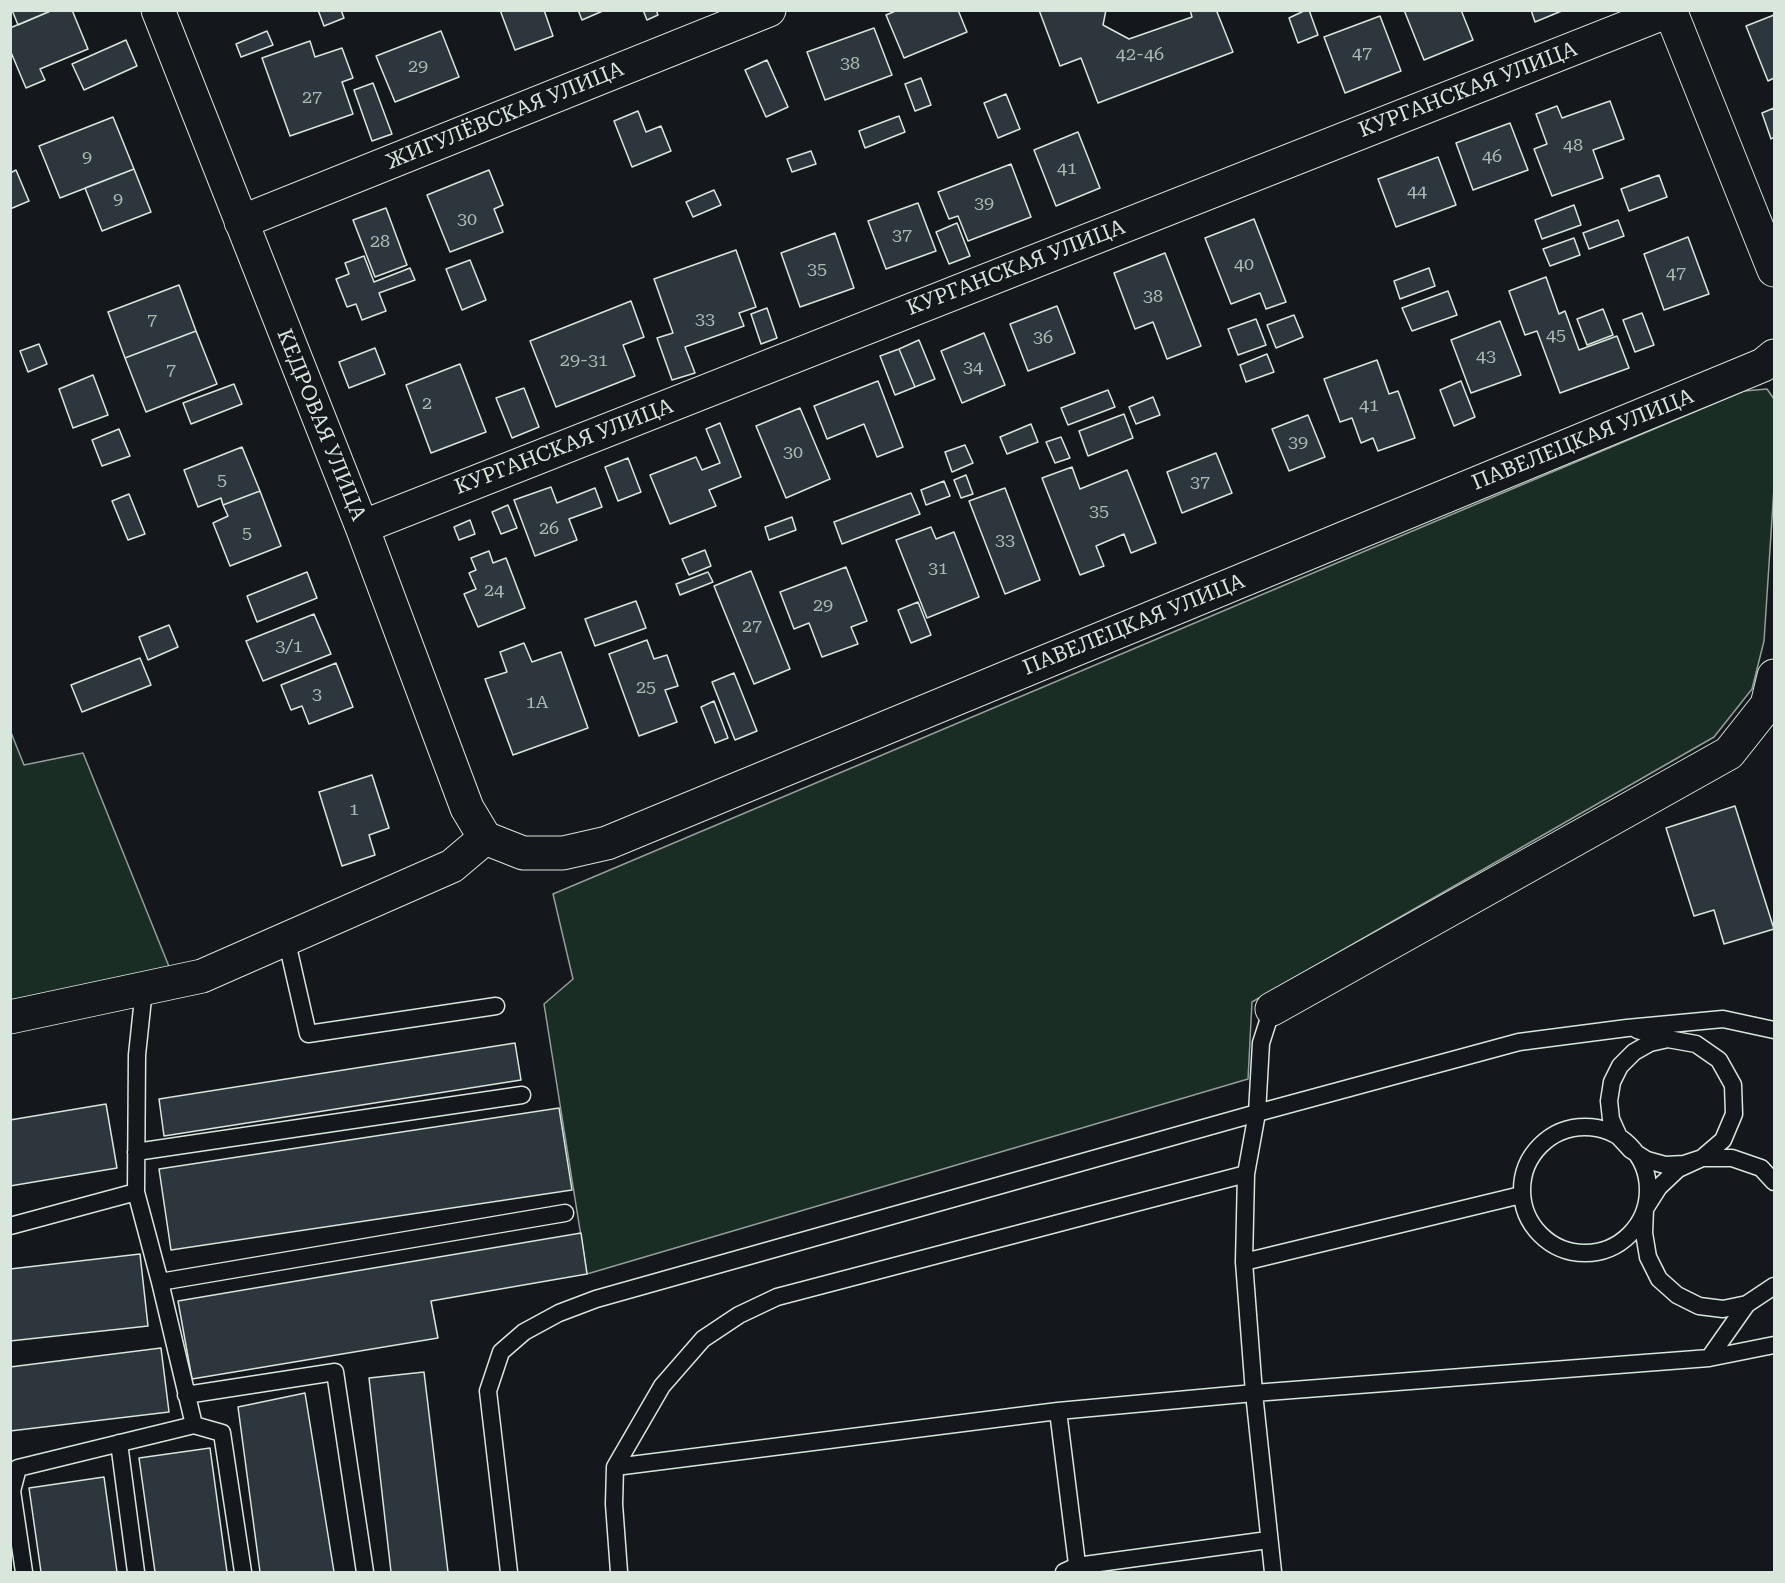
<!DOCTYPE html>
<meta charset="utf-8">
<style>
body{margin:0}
#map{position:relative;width:1785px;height:1583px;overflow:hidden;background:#14181c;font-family:"Roboto Serif",serif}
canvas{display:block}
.frame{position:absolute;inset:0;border:12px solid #d8e6dc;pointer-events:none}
</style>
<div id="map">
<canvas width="1785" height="1583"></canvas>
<div class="frame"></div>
</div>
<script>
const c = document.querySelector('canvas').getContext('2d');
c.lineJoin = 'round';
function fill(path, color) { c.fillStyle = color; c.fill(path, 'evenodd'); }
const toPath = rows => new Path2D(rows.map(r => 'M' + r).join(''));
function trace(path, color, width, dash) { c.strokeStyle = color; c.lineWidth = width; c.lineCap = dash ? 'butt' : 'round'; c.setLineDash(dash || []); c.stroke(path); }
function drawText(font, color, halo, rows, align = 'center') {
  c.font = font + ' "Roboto Serif",serif'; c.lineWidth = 4.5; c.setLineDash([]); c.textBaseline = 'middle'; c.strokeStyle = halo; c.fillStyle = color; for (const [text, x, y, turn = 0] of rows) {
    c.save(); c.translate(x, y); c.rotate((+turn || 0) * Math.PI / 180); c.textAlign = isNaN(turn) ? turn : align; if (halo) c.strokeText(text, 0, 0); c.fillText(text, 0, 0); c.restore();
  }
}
const green = toPath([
 [1767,389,1774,399,1774,488,1764,641,1752,689,1714,737,1252,1002,1248,1079,587,1274,544,1004,573,979,553,894,1744,391,1767,389],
 [10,730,24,765,83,753,170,969,11,1001,10,730]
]);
fill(green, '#1a2d24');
trace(green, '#939e99', 1.5);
const building = toPath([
 [12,10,53,10,18,25,12,10],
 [53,10,72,10,88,49,40,69,45,80,26,88,10,50,10,28,53,10],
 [318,10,341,10,344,18,324,26,318,10],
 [500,10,544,10,553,36,515,50,500,10],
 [578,10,605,10,582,20,578,10],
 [643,10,656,10,658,15,647,20,643,10],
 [898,10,958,10,967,32,904,58,886,15,898,10],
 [1039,10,1106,10,1103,25,1129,39,1192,17,1190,10,1220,10,1217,12,1233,52,1098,103,1081,58,1060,66,1039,10],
 [1306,10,1309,10,1318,35,1298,43,1289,18,1306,10],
 [1404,10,1461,10,1473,40,1424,60,1404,10],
 [1531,10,1564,10,1535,22,1531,10],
 [1774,15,1774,78,1768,81,1746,26,1774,15],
 [1380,16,1401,71,1345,93,1324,37,1380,16],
 [874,28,892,75,825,100,807,52,874,28],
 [267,31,273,45,241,57,236,44,267,31],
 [441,31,459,77,395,102,376,56,441,31],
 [126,40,137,66,84,90,72,64,126,40],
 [310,41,315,57,342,48,353,78,342,82,353,114,290,136,262,58,310,41],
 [767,60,788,107,766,117,745,70,767,60],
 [921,78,931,105,915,111,905,84,921,78],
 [373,83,392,134,372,141,354,90,373,83],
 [1006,94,1020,129,998,138,984,103,1006,94],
 [1610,101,1624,139,1593,150,1603,178,1552,196,1534,149,1547,144,1536,114,1557,106,1562,118,1610,101],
 [1774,108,1774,137,1771,139,1762,113,1774,108],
 [638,111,646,132,661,126,671,151,632,167,614,121,638,111],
 [899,116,905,132,865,148,859,131,899,116],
 [113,117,134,169,60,198,39,146,113,117],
 [1510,123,1528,170,1473,190,1456,143,1510,123],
 [1078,132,1100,188,1056,206,1034,150,1078,132],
 [811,151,816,164,792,172,787,159,811,151],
 [1438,157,1456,205,1396,227,1378,179,1438,157],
 [1011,164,1031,217,968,241,958,216,949,219,938,192,1011,164],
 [134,169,151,212,102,231,85,188,134,169],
 [16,170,29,201,10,209,10,173,16,170],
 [489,170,503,205,494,209,503,232,450,252,427,195,489,170],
 [1659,175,1667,197,1629,211,1621,189,1659,175],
 [714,190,721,205,693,217,686,202,714,190],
 [918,203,936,251,886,269,868,221,918,203],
 [1574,205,1581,225,1542,239,1535,220,1574,205],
 [386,208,407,265,375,277,353,220,386,208],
 [1254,219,1286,302,1266,309,1260,293,1231,304,1205,238,1254,219],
 [1618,220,1624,236,1589,249,1583,233,1618,220],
 [957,223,970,256,949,264,936,232,957,223],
 [835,233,854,288,800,307,781,253,835,233],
 [1688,237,1709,294,1664,310,1644,254,1688,237],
 [1574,238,1580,255,1550,266,1543,249,1574,238],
 [736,250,756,307,739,313,744,326,685,347,695,373,672,380,657,338,673,333,654,279,736,250],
 [1165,253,1201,346,1167,359,1153,322,1135,329,1114,273,1165,253],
 [364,256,374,282,410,268,415,280,379,293,386,311,362,320,356,304,347,307,336,279,349,274,345,263,364,256],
 [470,260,486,300,462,310,446,269,470,260],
 [1429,268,1435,286,1400,299,1394,281,1429,268],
 [1546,277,1559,314,1565,311,1579,350,1617,336,1629,368,1560,393,1537,331,1525,335,1509,291,1546,277],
 [179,285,196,331,125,358,108,312,179,285],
 [1448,291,1457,315,1412,331,1402,308,1448,291],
 [631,301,644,337,623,345,635,376,556,407,530,341,631,301],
 [1057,306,1075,353,1028,371,1010,324,1057,306],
 [767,308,777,338,761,344,751,314,767,308],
 [1603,309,1613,335,1587,345,1577,319,1603,309],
 [1642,313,1654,345,1635,352,1623,320,1642,313],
 [1294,315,1303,337,1276,348,1267,325,1294,315],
 [1256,319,1266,345,1238,355,1228,329,1256,319],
 [1500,321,1521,375,1471,393,1451,340,1500,321],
 [196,331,217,384,146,412,125,358,196,331],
 [984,333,1005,385,962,403,941,351,984,333],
 [919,340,935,379,915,387,899,349,919,340],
 [39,344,47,364,28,372,20,351,39,344],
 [375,348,385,374,349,388,339,362,375,348],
 [899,349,915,387,895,395,880,356,899,349],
 [1267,354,1274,372,1246,382,1240,365,1267,354],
 [1377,360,1389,394,1398,391,1415,438,1378,451,1373,438,1361,443,1352,418,1340,422,1324,379,1377,360],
 [460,364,486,432,431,453,406,385,460,364],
 [93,375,108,415,73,428,59,389,93,375],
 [878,381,903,447,877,457,864,424,827,439,814,406,878,381],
 [1461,381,1475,417,1454,426,1440,390,1461,381],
 [234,384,242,404,191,424,183,403,234,384],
 [524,388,539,427,512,438,496,398,524,388],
 [1108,390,1115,407,1068,425,1061,408,1108,390],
 [1153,397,1160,415,1136,424,1129,407,1153,397],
 [800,408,830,479,786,498,756,426,800,408],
 [1124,414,1133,438,1088,456,1079,431,1124,414],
 [1308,415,1325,457,1289,471,1272,429,1308,415],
 [720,423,741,477,709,490,716,506,670,524,650,475,696,457,702,470,720,463,706,429,720,423],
 [1031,424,1038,442,1007,454,1000,437,1031,424],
 [119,429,130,456,102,466,92,440,119,429],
 [1061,437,1070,458,1055,463,1046,442,1061,437],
 [965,445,973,463,952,472,945,452,965,445],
 [242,447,260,491,223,505,221,498,198,507,184,470,242,447],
 [1216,453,1232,493,1182,513,1167,472,1216,453],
 [628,458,641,492,618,501,605,467,628,458],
 [1072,467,1080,489,1127,470,1156,543,1131,553,1124,534,1096,546,1104,566,1080,575,1042,478,1072,467],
 [966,475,973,494,961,498,954,480,966,475],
 [944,481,950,496,926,505,921,490,944,481],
 [551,487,557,503,595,488,602,507,569,519,577,540,535,556,514,500,551,487],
 [1005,488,1040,580,1005,594,969,501,1005,488],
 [260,491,281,546,230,566,213,523,228,516,223,505,260,491],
 [911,493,920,514,842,544,834,522,911,493],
 [129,494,145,534,128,540,112,501,129,494],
 [508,505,517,528,501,534,492,512,508,505],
 [792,517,796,530,769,540,765,527,792,517],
 [470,520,475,534,459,540,454,527,470,520],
 [931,527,936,539,954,532,979,597,927,618,896,540,931,527],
 [705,550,711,566,689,575,682,559,705,550],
 [489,551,493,563,506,558,525,608,478,627,464,594,476,589,469,573,476,570,471,558,489,551],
 [846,567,867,621,851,627,858,644,822,657,809,623,794,629,780,592,846,567],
 [751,571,790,669,754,684,714,586,751,571],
 [307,572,317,598,257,622,247,596,307,572],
 [708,572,713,582,680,595,676,584,708,572],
 [636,601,646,628,595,646,585,619,636,601],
 [918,602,931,635,911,643,898,610,918,602],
 [314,614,331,654,263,681,246,641,314,614],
 [169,625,178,647,148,660,139,637,169,625],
 [647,640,654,659,667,655,678,686,665,690,677,722,639,736,609,654,647,640],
 [524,643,532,662,561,652,588,728,513,755,485,679,507,672,500,652,524,643],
 [140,658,151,685,82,712,71,685,140,658],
 [336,663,353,707,309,724,302,706,291,710,281,685,336,663],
 [734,673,757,731,735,740,712,682,734,673],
 [714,701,728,738,715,743,701,707,714,701],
 [372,775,389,828,369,835,375,855,342,866,319,792,372,775],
 [1735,806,1774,929,1724,944,1714,910,1694,916,1666,828,1735,806],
 [515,1043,521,1080,164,1136,159,1099,515,1043],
 [106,1104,117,1168,10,1186,10,1120,106,1104],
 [559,1108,572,1190,171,1250,159,1169,559,1108],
 [581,1233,587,1274,431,1301,438,1338,192,1379,178,1301,581,1233],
 [140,1254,148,1326,10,1341,10,1269,140,1254],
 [161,1348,169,1412,10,1431,10,1367,161,1348],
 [424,1372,448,1572,391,1572,369,1378,424,1372],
 [305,1393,334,1572,260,1572,238,1407,305,1393],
 [210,1448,227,1572,155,1572,139,1458,210,1448],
 [104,1477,117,1572,41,1572,29,1488,104,1477]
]);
fill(building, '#2c363c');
trace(building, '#d8e6dc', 1.5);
const lane = toPath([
 [286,938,308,1034,496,1006],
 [1272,1009,1261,1043,1257,1113,1246,1174,1244,1262,1254,1393,1273,1572],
 [1637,1030,1668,1039,1696,1044,1719,1060,1733,1085,1734,1114,1723,1140,1702,1158,1684,1164,1665,1165,1647,1160,1631,1150,1619,1137,1611,1119,1609,1101,1612,1082,1620,1066,1634,1052,1650,1043,1668,1039],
 '1522 1190a63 63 0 1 1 126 0a63 63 0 1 1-126 0Z',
 [136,1152,522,1095],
 [1774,1182,1761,1168,1732,1158,1702,1158,1678,1169,1659,1187,1645,1209,1644,1233,1648,1257,1659,1279,1677,1295,1699,1306,1723,1309,1747,1304,1774,1286],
 [10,1226,136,1192],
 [1244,1262,1521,1195],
 [160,1282,565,1213],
 [1709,1358,1747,1304],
 [186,1395,335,1372,365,1572],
 [1058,1411,1078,1572],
 [194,1425,222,1433,243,1572],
 [119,1443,136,1572],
 [615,1467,1058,1411,1254,1393,1709,1358,1774,1345],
 [24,1572,12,1491,18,1468,194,1425,160,1282,136,1192,137,1055,144,989],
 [509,1572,488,1391,501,1352,524,1332,559,1313,596,1299,1257,1113,1519,1042,1627,1028,1723,1019,1774,1030],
 [619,1572,614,1504,615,1467,662,1386,703,1339,739,1315,777,1297,1246,1174],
 [1064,1572,1077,1566,1268,1540]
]);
const street = toPath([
 [158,10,362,527,467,808,485,838],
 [1670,10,1774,270],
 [241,222,769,10],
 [362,527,1671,10],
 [485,838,523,853,563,853,607,843,1763,365,1774,356],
 [1272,1009,1729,753,1767,705,1774,676],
 [10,1017,202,976,452,866,485,838]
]);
trace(lane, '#d8e6dc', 19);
trace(street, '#d8e6dc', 35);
trace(lane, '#14181c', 16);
trace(street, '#14181c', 33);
drawText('18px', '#adbab4', null, [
 ["47",1362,54],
 ["42-46",1140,55],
 ["38",850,64],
 ["29",418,67],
 ["27",312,98],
 ["48",1573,146],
 ["46",1492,157],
 ["9",87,158],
 ["41",1067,169],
 ["44",1417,192],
 ["9",118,200],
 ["39",984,204],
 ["30",467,220],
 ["37",902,236],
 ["28",380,242],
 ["40",1244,265],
 ["35",817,270],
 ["47",1676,274],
 ["38",1153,297],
 ["33",705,320],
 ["7",152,321],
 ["45",1556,336],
 ["36",1043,338],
 ["43",1486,357],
 ["29-31",584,361],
 ["34",973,368],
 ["7",171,371],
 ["2",427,404],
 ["41",1369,406],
 ["39",1298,443],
 ["30",793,453],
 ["5",222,481],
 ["37",1200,483],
 ["35",1099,512],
 ["26",549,529],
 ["5",247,534],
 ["33",1005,541],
 ["31",938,569],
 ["24",494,591],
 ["29",823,606],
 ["27",752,627],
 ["3/1",289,647],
 ["25",646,688],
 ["3",317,695],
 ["1А",537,703],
 ["1",354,810]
]);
drawText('21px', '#d8e6dc', '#14181c', [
 ["КУРГАНСКАЯ УЛИЦА",1468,90,-21],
 ["ЖИГУЛЁВСКАЯ УЛИЦА",505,116,-22],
 ["КУРГАНСКАЯ УЛИЦА",1016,268,-21],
 ["КЕДРОВАЯ УЛИЦА",321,425,68],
 ["ПАВЕЛЕЦКАЯ УЛИЦА",1583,440,-22],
 ["КУРГАНСКАЯ УЛИЦА",564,447,-21],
 ["ПАВЕЛЕЦКАЯ УЛИЦА",1134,625,-22]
]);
</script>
